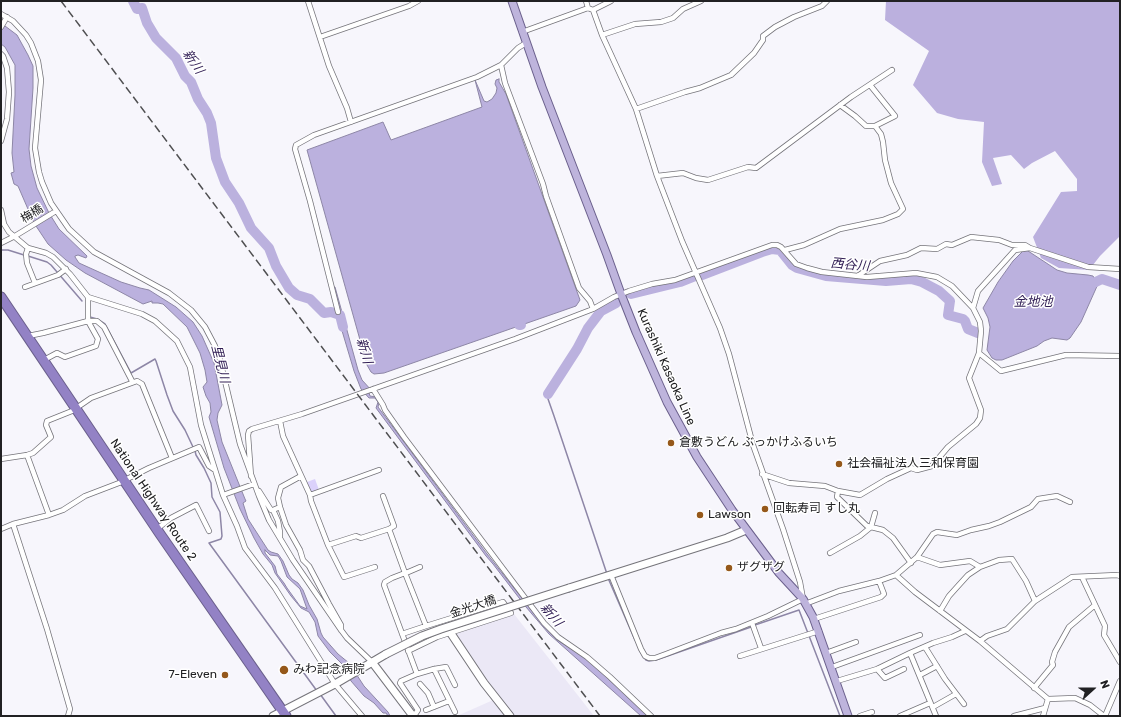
<!DOCTYPE html>
<meta charset="utf-8">
<style>
body{margin:0}
#map{position:relative;width:1121px;height:717px;overflow:hidden;background:#f7f6fc;font-family:Rubik,sans-serif}
canvas{display:block}
.frame{position:absolute;inset:0;border:2px solid #212123;pointer-events:none}
.north{position:absolute;left:1073px;top:669px;width:40px;height:40px;-webkit-text-stroke:3px #fff;paint-order:stroke;rotate:69deg;font-size:11px;font-weight:700;line-height:16px;text-align:center;color:#212123}
.north::after{content:'';display:block;margin:auto;width:14px;height:18px;background:#212123;clip-path:polygon(50% 0,100% 100%,50% 72%,0 100%)}
</style>
<div id="map">
<canvas width="1121" height="717"></canvas>
<div class="frame"></div>
<div class="north">N</div>
</div>
<script>
const c = document.querySelector('canvas').getContext('2d');
c.lineJoin = 'round';
function fill(path, color) { c.fillStyle = color; c.fill(path, 'evenodd'); }
const toPath = rows => new Path2D(rows.map(r => 'M' + r).join(''));
function trace(path, color, width, dash) { c.strokeStyle = color; c.lineWidth = width; c.lineCap = dash ? 'butt' : 'round'; c.setLineDash(dash || []); c.stroke(path); }
function drawText(font, color, halo, rows, align = 'center') {
  c.font = font + ' Rubik,"Noto Sans JP",sans-serif'; c.lineWidth = 3; c.setLineDash([]); c.textBaseline = 'middle'; c.strokeStyle = halo; c.fillStyle = color; for (const [text, x, y, turn = 0] of rows) {
    c.save(); c.translate(x, y); c.rotate((+turn || 0) * Math.PI / 180); c.textAlign = isNaN(turn) ? turn : align; if (halo) c.strokeText(text, 0, 0); c.fillText(text, 0, 0); c.restore();
  }
}
fill(toPath([
 [514,614,569,684,594,716,457,716,500,697,485,678,456,635,457,632]
]), '#ebe8f6');
fill(toPath([
 [315,479,319,490,311,493,307,482]
]), '#dbd1fb');
fill(toPath([
 [886,1,1120,1,1120,236,1100,256,1089,270,1059,268,1041,258,1033,237,1061,192,1077,191,1077,179,1055,151,1032,163,1024,169,1011,155,993,158,1002,184,992,186,982,162,984,122,958,119,937,113,913,85,929,51,885,20]
]), '#bbb0de');
const water = toPath([
 [1,23,17,35,28,55,33,66,33,88,29,149,31,166,37,188,49,213,59,229,87,256,86,258,78,255,75,256,75,257,79,263,121,282,140,288,149,290,176,307,193,322,202,336,214,363,222,405,218,413,217,420,222,442,245,499,246,501,243,503,248,519,268,550,271,552,278,554,283,561,289,575,292,579,298,583,303,590,309,605,317,619,321,633,323,637,338,654,349,663,364,686,388,712,390,716,388,716,386,713,383,713,374,703,364,696,351,681,342,664,330,652,318,636,315,622,309,612,301,608,291,596,275,573,272,565,263,554,254,538,240,509,224,468,209,417,211,412,210,403,206,396,203,387,207,382,205,370,200,353,187,327,163,304,158,303,152,303,152,301,143,304,85,273,66,260,48,244,34,223,18,186,14,184,11,173,14,172,12,153,15,95,15,65,5,47,1,44,1,23],
 [265,550,270,555,278,556,281,561,287,577,300,589,307,609,300,606,287,588,284,583,277,574,275,566,265,553,265,550],
 [499,79,499,82,506,94,580,300,576,306,384,373,374,374,371,372,367,365,307,150,383,122,391,140,482,107,475,80,484,101,487,102,492,99,496,93,497,88,495,84,496,80,499,79],
 [1025,249,1057,270,1067,273,1088,275,1093,276,1098,284,1081,322,1070,338,1067,340,1052,338,1044,341,1037,346,1002,360,996,360,992,358,987,350,990,327,988,318,983,308,998,282,1013,261,1025,249],
 [333,287,335,287,358,370,362,380,372,391,369,393,370,396,376,397,379,403,378,407,487,554,544,626,557,640,585,657,648,716,641,716,549,634,526,607,493,564,486,556,376,408,378,402,375,398,369,398,361,389,354,371,340,324,339,319,340,313,333,287]
]);
fill(water, '#bbb1de');
trace(water, '#8d86a6', 1);
trace(toPath([
 [1,250,8,250,24,255],
 [28,256,47,262,51,265,82,301],
 [90,314,90,317,97,319,105,324,131,373,155,359,156,361,167,395,173,411,185,430,193,447],
 [548,394,547,396,554,416,607,574],
 [195,451,196,455,204,468,211,483,212,497,220,512,222,536,221,539,209,543,317,691],
 [608,578,635,640],
 [755,625,799,610,840,716],
 [640,651,646,660,649,661,656,660,751,627],
 [320,694,336,716]
]), '#8d86a6', 1.5);
trace(toPath([
 [133,1,137,9,142,8,147,23,156,38,176,58,185,76,191,82,198,99,207,113,211,123,216,158,225,182,239,203,251,228,269,248,276,266,289,288,297,295,310,299,324,313,331,312,340,315,343,327],
 [702,275,762,252,772,249,780,250,792,265,797,268,826,276,886,281,911,279,922,282,939,291,950,301,948,315,963,319,965,321,968,329,978,333],
 [1085,287,1102,279,1120,285],
 [631,294,680,282,695,276],
 [519,325,521,325],
 [548,394,577,349,588,328,601,311,616,303]
]), '#bbb1de', 10);
const street = toPath([
 [308,1,329,66,347,108,351,122],
 [586,1,588,8],
 [593,10,611,1],
 [1,14,13,21,26,35,31,43,38,61,41,80,35,148,39,172,42,182,51,203,69,229,94,252,169,293,191,310,205,327,215,346,219,356,240,444,259,496,269,520,293,560,341,630,347,638,372,662],
 [1,27,7,17],
 [522,32,588,8,593,10,602,35,636,109,657,176,682,241,720,328,729,354,753,445,783,529,800,582,803,599,768,616,736,629,721,633,666,654,655,658,649,658,645,656,641,649,611,575],
 [602,35,635,24,661,22,673,18,683,9,701,1],
 [320,37,409,6,418,1],
 [1,54,3,56,7,68,9,92,7,119,1,141],
 [501,65,505,83,543,184,546,196,579,288,590,301,593,309],
 [840,105,855,116,866,126,875,126,895,116,870,85],
 [636,109,685,92,700,88,731,75,754,53,763,40,763,36,775,27,794,17,822,6,827,1],
 [657,176,683,173,696,178,708,180,748,167,756,168,851,97,892,70],
 [1,210,4,224,9,232,28,248,46,253,53,257,70,274,88,297,142,314,155,321,177,341,190,367,201,425,223,495,237,526,245,548,275,588,335,684,362,716],
 [1,243,15,236,56,211],
 [28,248,26,254,27,263,35,283],
 [785,250,804,245,840,229,883,220,898,214,903,209,891,183,885,160,883,142,881,134,875,126],
 [859,275,880,261,907,255,921,248,937,249,946,244,952,245,971,237,999,240,1012,245,1025,245,1030,248],
 [25,287,58,275,66,269],
 [88,297,88,321,97,321,104,327,132,381],
 [338,312,310,201,295,149,296,145,314,135,477,77,501,65,518,48,526,43],
 [28,336,43,333,88,321,98,339,96,346,65,357,57,353,44,360],
 [979,353,1001,371,1066,355,1120,356],
 [373,389,383,405,385,410,404,437,544,623,558,637,587,657,610,677,651,716],
 [280,421,283,436,310,495,311,501,328,545,356,536,361,538,389,529,405,573,392,578,385,582,384,585,417,674,401,681,400,683,418,710,414,716],
 [27,455,49,515],
 [1,459,27,455,33,453,51,437,46,425,47,421,72,411,91,398,137,381,142,384,172,458],
 [762,474,789,483,825,486,838,491,860,495,887,479,911,468,917,470,932,466,948,447,976,424,980,418,981,410,969,378,979,353,981,331,980,322,973,308,978,291,1015,250,1030,248,1088,267,1120,269],
 [251,476,248,435,249,431,252,429,302,414,515,339,593,309,614,297,629,291,652,284,675,280,772,245,777,245,781,247,796,264,807,268,822,272,867,277,916,273,937,277,952,286,973,308],
 [301,476,281,487,278,498,280,507,286,525,300,550,303,560,309,566,329,604,341,625,341,630],
 [259,491,271,510,273,510,280,507],
 [838,491,837,497,867,526,883,530,893,538,911,563],
 [223,495,254,484],
 [310,495,379,470],
 [383,496,394,526,389,529],
 [273,510,278,521,280,532,280,537],
 [13,524,47,629,70,709,68,716],
 [1,529,13,524,49,515,63,510,85,496,119,483,149,468,199,447,209,466,215,470],
 [157,529,171,518,196,505,209,531],
 [328,545,344,577,375,567],
 [830,553,860,536,871,527,875,513],
 [917,557,940,565,970,561,980,567,999,560,1012,559,1026,581,1035,601],
 [406,573,420,567],
 [896,575,917,557,933,534,937,532,957,535,971,530,989,526,1000,522,1031,507,1038,499,1057,496,1070,502],
 [1082,577,1105,626,1104,635,1120,662],
 [805,604,839,591,879,581,896,575,915,592,980,641,1048,699,1043,716],
 [940,611,949,596,958,586,968,575,980,567],
 [814,619,881,597,884,594,879,581],
 [752,623,761,648],
 [402,634,426,626,405,573],
 [980,641,987,636,1007,629,1035,601,1072,577,1117,575,1120,576],
 [925,647,945,679,964,704],
 [408,651,437,637,511,613,503,602,426,626],
 [826,653,856,642],
 [910,653,936,716],
 [740,656,819,631],
 [832,667,920,635],
 [434,669,455,712],
 [877,669,885,678,904,669],
 [417,674,434,669,446,667,455,685],
 [920,675,937,666],
 [837,681,877,669,910,653,933,643,952,637,965,631],
 [420,684,428,693,434,707],
 [1034,688,1053,665,1052,662,1055,652,1069,627,1095,605],
 [1048,699,1075,698,1090,705,1104,716],
 [933,707,956,694],
 [426,710,449,701],
 [860,716,872,712],
 [900,716,930,703],
 [1014,716,1045,708],
 [1105,716,1120,681]
]);
const secondary = toPath([
 [569,588,727,538,746,530],
 [450,632,484,683,510,716],
 [372,662,413,716],
 [273,716,335,684,386,654]
]);
const primary = toPath([
 [512,1,542,87,607,255,621,294,636,332,667,402,697,457,732,510,779,573,803,599,813,617,848,716]
]);
const highway = toPath([
 [1,297,160,534,286,716]
]);
trace(street, '#75747a', 6);
trace(secondary, '#75747a', 9);
trace(primary, '#6b608c', 9);
trace(highway, '#6b608c', 11);
trace(street, '#fff', 4.5);
trace(secondary, '#fff', 7);
trace(primary, '#beb4dc', 7);
trace(highway, '#9382c5', 9);
trace(toPath([
 [61,1,600,716]
]), '#4f4f51', 1.5, [8, 4]);
const secondaryBridge = toPath([
 [386,654,422,636,441,629,569,588]
]);
trace(secondaryBridge, '#75747a', 9, []);
trace(secondaryBridge, '#fff', 7);
for (const [x, y, r, color] of [
 [671,443,4,"#95581a"],
 [839,464,4,"#95581a"],
 [765,509,4,"#95581a"],
 [700,515,4,"#95581a"],
 [729,568,4,"#95581a"],
 [284,670,5,"#95581a"],
 [225,675,4,"#95581a"]
]) { const dot = new Path2D(); dot.arc(x, y, r, 0, 2 * Math.PI); c.fillStyle = color; c.fill(dot); trace(dot, '#fff', 1.5); }
drawText('12px', '#212123', '#fff', [
 ["梅橋",32,214,-32],
 ["Kurashiki Kasaoka Line",666,367,66],
 ["National Highway Route 2",153,500,56],
 ["金光大橋",473,607,-18]
]);
drawText('12px', '#212123', '#fff', [
 ["倉敷うどん ぶっかけふるいち",679,443],
 ["社会福祉法人三和保育園",847,464],
 ["回転寿司 すし丸",773,509],
 ["Lawson",708,515],
 ["ザグザグ",737,568],
 ["みわ記念病院",293,670],
 ["7-Eleven",217,675,"right"]
], 'left');
drawText('italic 13px', '#2f1c53', '#fff', [
 ["新川",193,62,56],
 ["西谷川",850,265,5],
 ["金地池",1033,302],
 ["新川",364,351,74],
 ["里見川",220,364,76],
 ["新川",551,615,49]
]);
</script>
